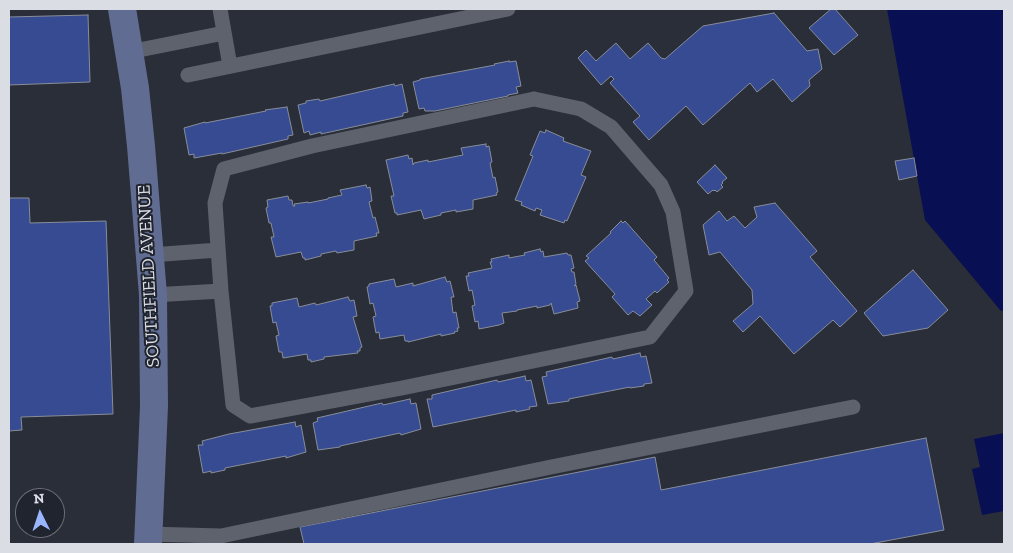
<!DOCTYPE html>
<style>
body{margin:0}
#map{position:relative;width:1013px;height:553px;overflow:hidden;background:#2a2e38;font-family:"Zilla Slab",serif}
canvas{display:block}
.frame{position:absolute;inset:0;border:10px solid #dadde3;pointer-events:none}
.north{position:absolute;left:15px;top:488px;width:50px;height:50px;box-sizing:border-box;background:#20242e;border:1px solid #6a6e76;border-radius:50%;rotate:356deg;font-size:14px;font-weight:700;line-height:20px;text-align:center;color:#dadde3}
.north::after{content:'';display:block;margin:auto;width:18px;height:22px;background:#9ab5fd;clip-path:polygon(50% 0,100% 100%,50% 72%,0 100%)}
</style>
<div id="map">
<canvas width="1013" height="553"></canvas>
<div class="frame"></div>
<div class="north">N</div>
</div>
<script>
const c = document.querySelector('canvas').getContext('2d');
c.lineJoin = 'round';
function fill(path, color) { c.fillStyle = color; c.fill(path, 'evenodd'); }
const toPath = rows => new Path2D(rows.map(r => 'M' + r).join(''));
function trace(path, color, width, dash) { c.strokeStyle = color; c.lineWidth = width; c.lineCap = dash ? 'butt' : 'round'; c.setLineDash(dash || []); c.stroke(path); }
function drawText(font, color, halo, rows, align = 'center') {
  c.font = font + ' "Zilla Slab",serif'; c.lineWidth = 4; c.setLineDash([]); c.textBaseline = 'middle'; c.strokeStyle = halo; c.fillStyle = color; for (const [text, x, y, turn = 0] of rows) {
    c.save(); c.translate(x, y); c.rotate((+turn || 0) * Math.PI / 180); c.textAlign = isNaN(turn) ? turn : align; if (halo) c.strokeText(text, 0, 0); c.fillText(text, 0, 0); c.restore();
  }
}
fill(toPath([
 [887,9,1004,9,1004,310,1001,311,925,220],
 [1004,433,1004,511,982,515,972,469,980,467,974,439]
]), '#080f53');
const building = toPath([
 [831,9,835,9,858,35,834,55,809,28,831,9],
 [774,13,807,51,818,49,822,69,809,80,810,86,792,102,773,79,757,92,750,83,703,125,686,106,649,140,633,122,640,116,610,83,614,79,611,76,601,85,578,58,586,50,596,61,616,43,630,59,648,43,661,58,665,59,703,26,774,13],
 [88,15,90,82,9,85,9,17,88,15],
 [509,61,509,62,516,61,521,86,516,87,518,93,508,95,508,96,435,111,425,111,424,108,419,109,413,82,420,80,420,79,495,65,494,64,509,61],
 [394,84,395,86,402,84,408,112,403,113,403,116,321,134,321,132,310,135,309,131,304,133,298,105,306,103,306,101,319,99,320,101,394,84],
 [287,107,293,135,288,136,288,139,222,154,222,153,194,158,194,154,189,155,184,128,205,122,205,123,266,111,265,110,287,107],
 [546,130,564,138,563,141,591,151,581,175,586,177,567,221,565,220,564,223,540,215,542,210,536,208,535,211,521,205,522,202,515,200,533,156,530,155,540,131,545,133,546,130],
 [486,144,486,147,489,146,492,162,490,163,493,178,495,177,498,192,496,193,497,195,473,200,473,209,456,212,456,210,441,213,441,215,424,219,421,210,397,215,397,213,395,213,391,196,394,196,386,160,408,155,409,159,412,158,413,165,414,163,428,160,428,162,463,155,461,148,486,144],
 [914,158,917,176,899,180,895,161,914,158],
 [715,165,727,178,722,182,723,183,721,185,723,187,717,192,715,190,714,191,713,190,708,194,697,182,715,165],
 [366,185,367,188,370,187,372,201,369,202,373,218,375,217,379,233,376,233,377,236,354,241,354,250,337,253,336,251,321,254,321,256,305,260,305,258,303,258,301,252,276,257,271,237,274,237,271,223,269,223,266,208,268,207,267,200,288,196,289,200,292,200,293,206,295,206,294,204,308,202,308,203,328,199,328,198,342,195,340,190,366,185],
 [9,198,29,198,30,223,106,221,113,414,21,417,22,430,9,431,9,198],
 [775,203,817,251,810,257,857,311,840,327,833,320,794,354,760,316,743,332,733,321,753,304,752,290,720,252,709,255,703,225,719,211,727,221,734,216,745,228,757,217,754,207,775,203],
 [621,221,623,223,625,221,657,257,654,260,669,278,667,280,669,282,657,293,655,291,646,299,652,305,640,316,633,311,628,315,612,297,615,294,585,261,589,258,586,256,611,233,610,232,621,221],
 [540,249,541,252,543,251,544,257,567,253,568,255,571,255,574,268,571,269,572,272,574,272,576,284,574,286,576,285,580,301,577,302,578,308,554,314,551,303,550,305,537,308,537,306,517,310,517,311,502,313,504,323,499,325,479,329,478,321,475,322,472,306,475,305,472,290,469,291,466,276,469,276,468,273,492,268,490,262,492,262,491,259,509,255,509,258,525,255,524,253,540,249],
 [913,270,948,310,928,328,883,336,864,313,913,270],
 [445,277,447,282,450,281,454,297,451,297,453,313,456,312,459,328,457,328,458,331,454,332,455,333,441,336,441,334,408,342,408,341,405,341,404,335,380,339,379,332,376,333,373,317,376,316,373,303,370,304,367,287,369,286,369,284,394,279,396,287,413,283,413,286,445,277],
 [348,297,350,301,354,300,357,316,353,317,362,347,360,348,360,351,357,351,358,353,324,357,324,359,311,362,311,360,308,360,307,354,283,358,282,352,279,352,276,336,279,335,276,322,273,323,270,306,272,306,272,303,297,298,299,307,315,303,316,305,348,297],
 [640,353,641,357,646,356,652,383,644,384,644,386,630,388,630,387,569,399,569,401,548,404,542,377,547,376,546,372,612,357,613,359,640,353],
 [525,376,526,381,531,380,537,406,529,407,530,409,516,412,516,410,433,427,427,399,432,399,432,395,497,380,498,382,525,376],
 [410,399,411,404,416,403,421,429,401,435,400,433,340,446,340,447,318,450,313,423,318,421,317,418,382,403,383,405,410,399],
 [295,422,296,427,301,425,306,452,286,458,286,456,225,468,225,470,211,473,211,471,203,473,198,445,203,445,202,441,229,434,295,422],
 [926,438,944,530,870,544,304,544,300,527,655,457,661,490,926,438]
]);
fill(building, '#364b92');
trace(building, '#888d99', 1);
trace(toPath([
 [220,9,230,66],
 [129,52,224,33],
 [188,75,508,9],
 [534,99,581,109,611,127,661,185,673,212,686,291,650,337,402,388,250,416,233,405,221,291,215,203,224,169,312,146,534,99],
 [151,255,218,250],
 [153,295,221,291],
 [148,534,221,536,551,467,853,407]
]), '#5e626d', 15);
trace(toPath([
 [122,9,135,88,141,146,153,295,154,406,148,544]
]), '#606c92', 28);
drawText('18px', '#dadde3', '#20242e', [
 ["SOUTHFIELD AVENUE",149,276,-93]
]);
</script>
